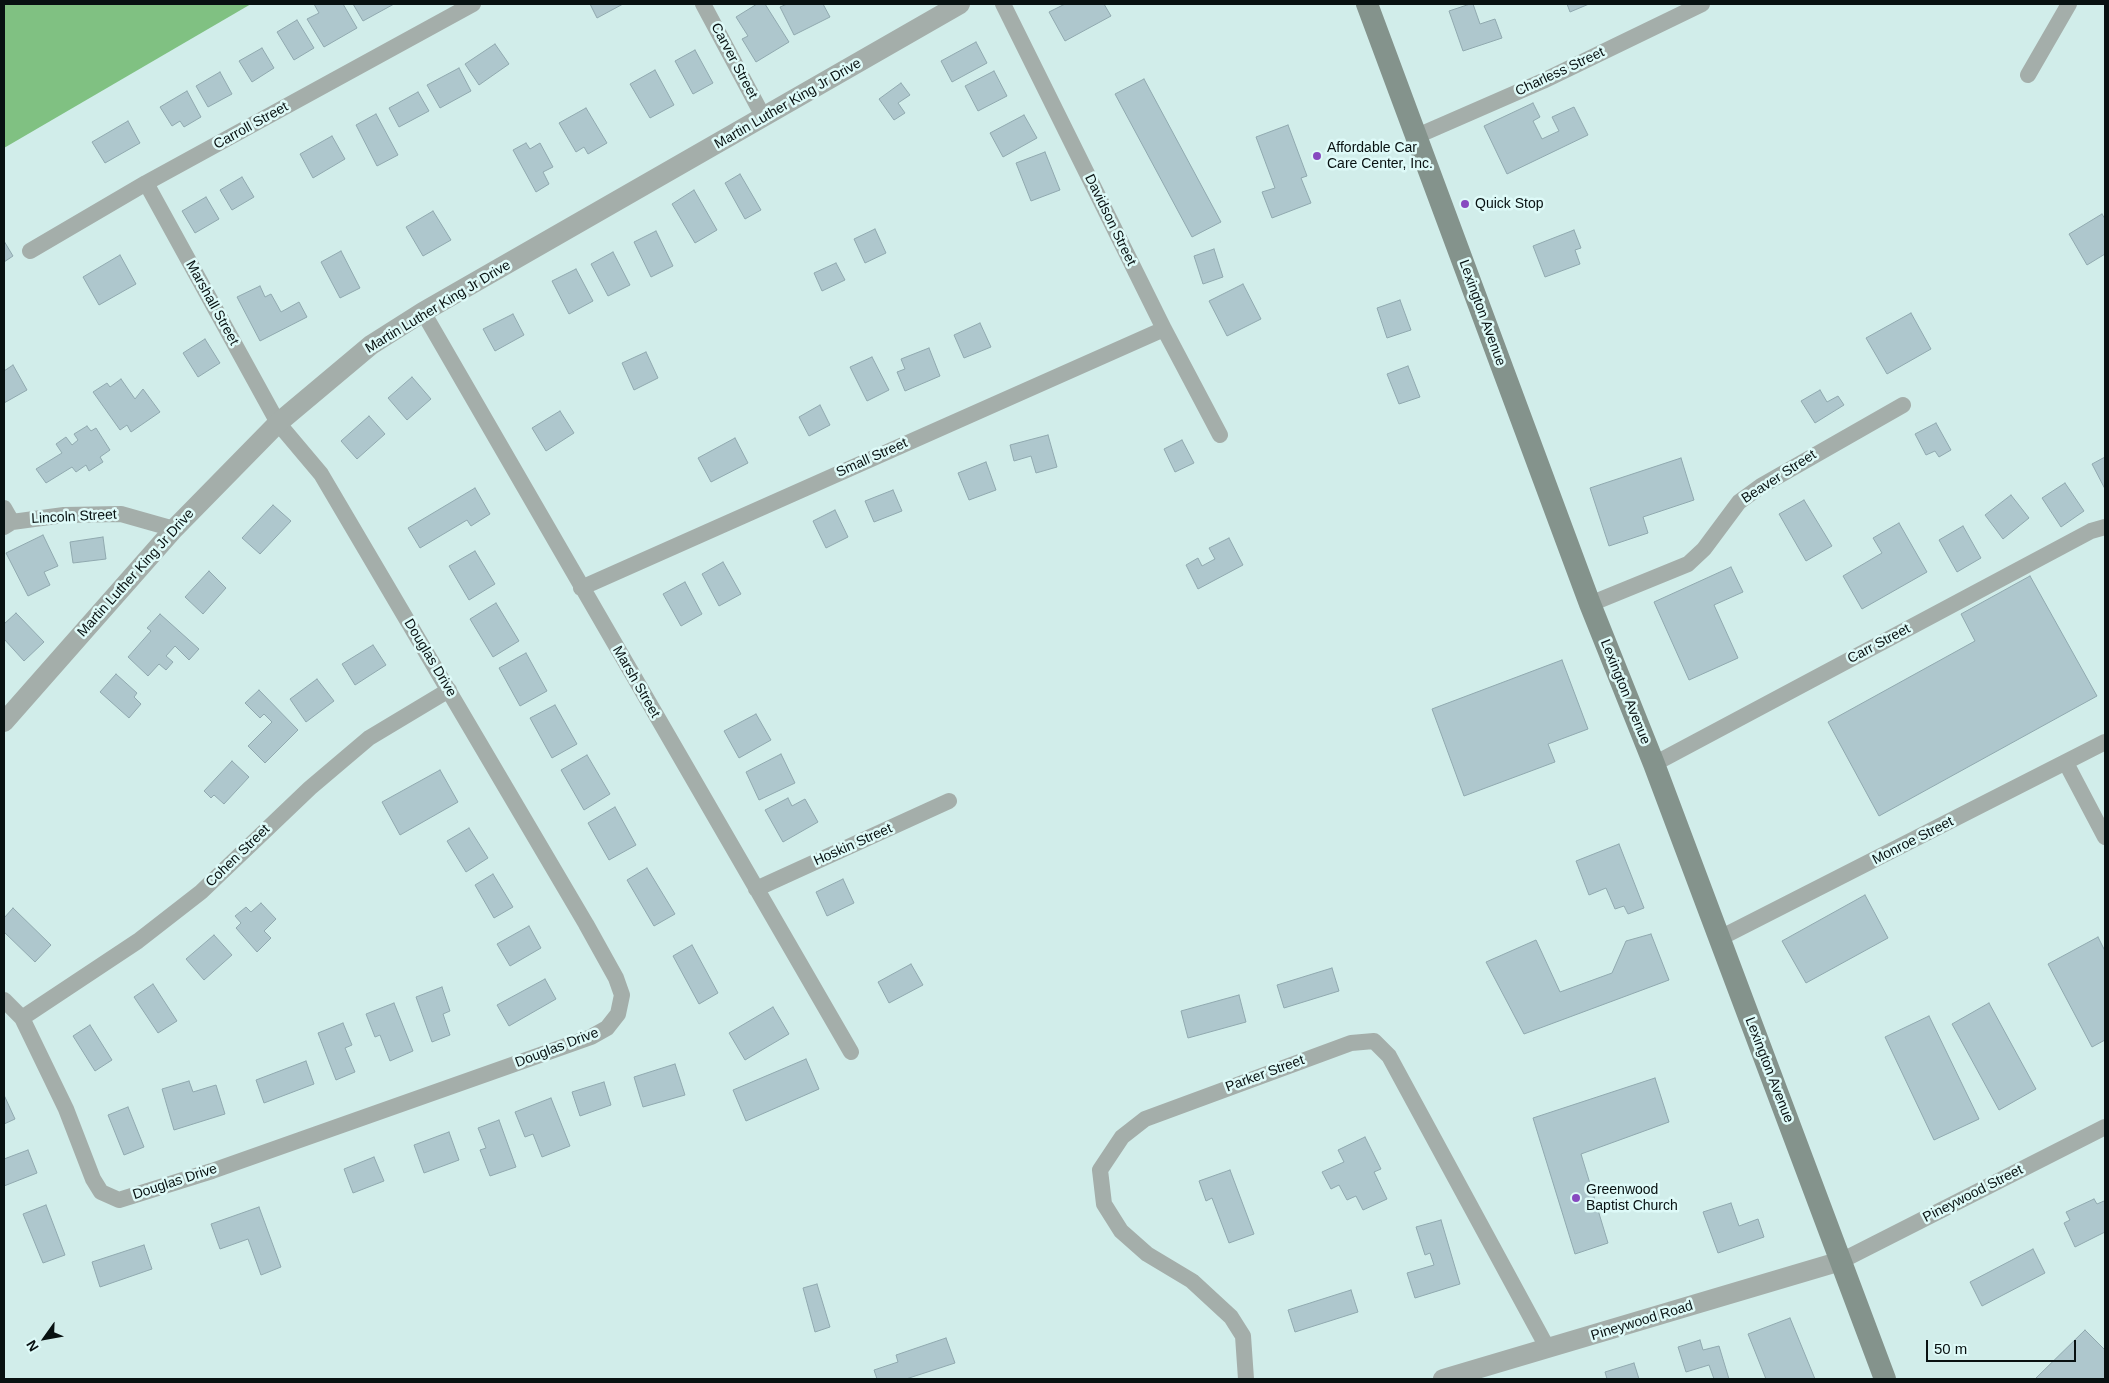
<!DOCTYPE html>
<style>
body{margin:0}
#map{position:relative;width:2109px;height:1383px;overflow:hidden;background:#d1edea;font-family:Arial,sans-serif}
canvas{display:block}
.frame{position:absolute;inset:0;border:5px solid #081111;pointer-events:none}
.north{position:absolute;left:20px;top:1313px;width:50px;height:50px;-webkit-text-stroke:4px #defaf8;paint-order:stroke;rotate:238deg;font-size:14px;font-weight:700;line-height:20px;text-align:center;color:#081111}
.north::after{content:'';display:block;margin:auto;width:18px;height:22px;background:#081111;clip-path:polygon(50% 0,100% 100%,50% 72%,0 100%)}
.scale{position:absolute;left:1926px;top:1340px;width:150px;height:22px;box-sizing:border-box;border:2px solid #081111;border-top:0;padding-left:6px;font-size:15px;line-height:18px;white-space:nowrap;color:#081111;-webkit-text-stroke:4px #defaf8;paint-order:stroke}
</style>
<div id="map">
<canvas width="2109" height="1383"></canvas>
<div class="frame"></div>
<div class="north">N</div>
<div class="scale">50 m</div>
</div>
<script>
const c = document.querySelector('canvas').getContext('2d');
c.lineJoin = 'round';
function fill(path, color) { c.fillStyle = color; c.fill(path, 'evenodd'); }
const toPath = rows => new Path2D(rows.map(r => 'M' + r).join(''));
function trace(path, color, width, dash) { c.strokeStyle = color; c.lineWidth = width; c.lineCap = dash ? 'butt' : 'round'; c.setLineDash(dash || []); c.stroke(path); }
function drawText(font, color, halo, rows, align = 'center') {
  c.font = font + ' Arial,sans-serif'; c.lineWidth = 5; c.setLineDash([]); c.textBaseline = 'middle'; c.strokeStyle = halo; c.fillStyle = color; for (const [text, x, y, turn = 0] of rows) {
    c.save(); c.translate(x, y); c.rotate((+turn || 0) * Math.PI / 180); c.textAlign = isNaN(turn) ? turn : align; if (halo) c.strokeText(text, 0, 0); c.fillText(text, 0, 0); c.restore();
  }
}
fill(toPath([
 [4,4,251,4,4,148]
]), '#80c182');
const building = toPath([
 [314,4,343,4,357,28,324,47,307,19,319,13,314,4],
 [353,4,394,4,363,21,353,4],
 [590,4,623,4,597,18,590,4],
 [757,4,765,4,789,42,756,62,742,39,748,36,736,17,757,4],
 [787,4,823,4,830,17,794,35,780,7,787,4],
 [1065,4,1104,4,1111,16,1065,41,1049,12,1065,4],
 [1470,4,1473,4,1480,24,1495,19,1502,38,1463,51,1449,11,1470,4],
 [1567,4,1589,4,1570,12,1567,4],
 [297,20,314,48,294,60,277,32,297,20],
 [976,42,987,63,952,82,941,61,976,42],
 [495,44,509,64,479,85,465,64,495,44],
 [262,48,274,68,252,82,239,61,262,48],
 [695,50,713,83,693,94,675,61,695,50],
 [459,68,471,91,440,108,427,85,459,68],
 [655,70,674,105,650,118,630,84,655,70],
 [994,71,1007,96,978,111,965,86,994,71],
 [220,72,232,94,208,107,196,86,220,72],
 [1144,79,1221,222,1192,237,1115,94,1144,79],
 [901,83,910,95,898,103,905,113,894,120,879,99,901,83],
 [187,91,201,117,184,127,180,121,172,126,160,107,187,91],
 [418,92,429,111,399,127,389,108,418,92],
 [1533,103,1540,117,1533,121,1542,139,1559,131,1552,117,1574,107,1588,135,1507,174,1484,126,1533,103],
 [586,108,607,143,588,154,584,147,576,152,559,123,586,108],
 [376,114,398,155,377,166,356,125,376,114],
 [1024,115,1037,138,1003,157,990,133,1024,115],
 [128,121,140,143,105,163,92,142,128,121],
 [1288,125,1307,176,1301,178,1311,203,1272,218,1262,192,1275,188,1256,137,1288,125],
 [332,136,345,159,313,178,300,154,332,136],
 [526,143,530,149,540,143,553,167,543,172,549,184,536,192,513,150,526,143],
 [1045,152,1060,190,1031,201,1016,163,1045,152],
 [740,174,761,210,745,219,725,183,740,174],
 [242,177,254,197,232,210,220,190,242,177],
 [694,190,717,230,695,243,672,204,694,190],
 [206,197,219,219,195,233,182,211,206,197],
 [433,211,451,240,423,256,406,227,433,211],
 [2102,214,2105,219,2105,254,2087,265,2069,234,2102,214],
 [875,229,886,253,865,263,854,239,875,229],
 [1574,230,1581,248,1575,250,1580,264,1545,277,1533,246,1574,230],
 [656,231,673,266,651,277,634,242,656,231],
 [4,241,13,256,4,262,4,241],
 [1214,249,1223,277,1203,284,1194,256,1214,249],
 [341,251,360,288,340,298,321,262,341,251],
 [613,252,630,285,608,296,591,264,613,252],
 [120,255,136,284,99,305,83,277,120,255],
 [836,263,845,280,822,291,814,273,836,263],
 [576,269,593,301,569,314,552,281,576,269],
 [1243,284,1261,319,1227,336,1209,301,1243,284],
 [260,286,265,297,271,294,281,312,299,302,307,317,260,341,237,297,260,286],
 [1400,300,1411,330,1387,338,1377,308,1400,300],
 [1911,313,1931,349,1887,374,1866,338,1911,313],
 [513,314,524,335,495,351,483,329,513,314],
 [980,323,991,347,964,358,954,335,980,323],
 [205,339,220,363,198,377,183,353,205,339],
 [929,348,940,376,905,391,897,372,905,369,901,359,929,348],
 [646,352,658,378,634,390,622,363,646,352],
 [872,357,889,390,867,401,850,367,872,357],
 [13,365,27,390,4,403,4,371,13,365],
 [1408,366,1420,397,1399,404,1387,374,1408,366],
 [412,377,431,399,407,420,388,398,412,377],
 [121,379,135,399,143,389,160,412,131,432,127,425,120,430,93,392,107,383,110,387,121,379],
 [1820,390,1827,402,1838,396,1844,405,1815,423,1801,401,1820,390],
 [820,405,830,425,809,436,799,417,820,405],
 [560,411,574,433,546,451,532,428,560,411],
 [369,416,385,434,357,459,341,441,369,416],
 [1936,423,1951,450,1939,457,1935,451,1926,455,1915,434,1936,423],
 [87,426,91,431,96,428,110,450,100,457,103,462,89,471,86,465,76,472,72,467,46,483,36,469,62,453,56,444,66,437,72,445,78,440,74,434,87,426],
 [1048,435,1057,467,1036,473,1031,456,1014,461,1010,445,1048,435],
 [735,438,748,463,711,482,698,458,735,438],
 [1182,440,1194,463,1175,472,1164,449,1182,440],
 [2105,457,2105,489,2092,464,2105,457],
 [1681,458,1694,500,1643,517,1648,533,1609,546,1590,488,1681,458],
 [986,462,996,490,969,500,958,473,986,462],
 [2065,483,2084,511,2061,527,2042,498,2065,483],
 [475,488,490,514,471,526,467,520,420,548,408,528,475,488],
 [893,490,902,511,874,522,865,501,893,490],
 [2011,495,2029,518,2003,539,1985,515,2011,495],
 [1804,500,1832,546,1806,561,1779,514,1804,500],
 [273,505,291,521,260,554,242,538,273,505],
 [835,510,848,537,826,548,813,521,835,510],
 [1899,523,1927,572,1862,609,1843,576,1882,553,1873,538,1899,523],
 [1963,526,1981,558,1957,572,1939,540,1963,526],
 [43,535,58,566,44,572,50,585,28,596,6,553,43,535],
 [103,537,106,559,73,563,70,542,103,537],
 [1229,538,1243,565,1198,589,1186,565,1198,558,1202,566,1215,559,1209,548,1229,538],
 [475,551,495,584,469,600,449,566,475,551],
 [723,562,741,594,719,606,702,574,723,562],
 [1731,567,1743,592,1714,605,1738,658,1689,680,1654,602,1731,567],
 [209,571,226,588,203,614,185,597,209,571],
 [2030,576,2097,696,1879,816,1828,722,1975,641,1961,614,2030,576],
 [685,582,702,614,681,626,663,594,685,582],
 [496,603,519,641,493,657,470,619,496,603],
 [16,613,44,642,24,661,4,639,4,624,16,613],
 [160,614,199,649,189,660,175,646,166,656,173,662,166,670,159,664,148,676,128,657,151,631,147,628,160,614],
 [373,645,386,665,355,685,342,664,373,645],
 [526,653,547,691,520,706,499,668,526,653],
 [1562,660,1588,729,1548,744,1555,762,1464,796,1432,709,1562,660],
 [116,674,137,693,134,697,141,704,129,718,100,692,116,674],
 [317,679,334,701,306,722,290,699,317,679],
 [259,690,298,730,265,763,248,746,272,722,264,714,260,718,245,703,259,690],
 [555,705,577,744,552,758,530,718,555,705],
 [756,714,771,740,739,758,724,731,756,714],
 [781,754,795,783,759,800,746,772,781,754],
 [587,755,610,794,584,810,561,770,587,755],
 [232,761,249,777,224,804,214,795,211,798,204,791,232,761],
 [440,770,458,802,400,835,382,802,440,770],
 [788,798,792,806,805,799,818,822,783,842,765,810,788,798],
 [615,807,636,845,609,860,588,823,615,807],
 [469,828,488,858,466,872,447,841,469,828],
 [1619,844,1644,908,1628,914,1624,906,1615,909,1606,888,1589,895,1576,861,1619,844],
 [647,868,675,914,654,926,627,880,647,868],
 [493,874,513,907,494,918,475,885,493,874],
 [843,879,854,903,827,916,816,892,843,879],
 [1865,895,1888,938,1806,983,1782,941,1865,895],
 [261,903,276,919,264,931,271,938,257,952,236,928,241,923,235,916,246,907,251,912,261,903],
 [13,908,51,945,35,962,4,932,4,918,13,908],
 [529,926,541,948,510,966,497,944,529,926],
 [1651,934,1669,980,1524,1034,1486,962,1536,940,1560,992,1612,973,1626,941,1651,934],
 [214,935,232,955,204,980,186,959,214,935],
 [2098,937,2105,951,2105,1040,2092,1047,2048,964,2098,937],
 [692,945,718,993,699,1004,673,956,692,945],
 [911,964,923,985,889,1003,878,982,911,964],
 [1332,968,1339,991,1284,1008,1277,985,1332,968],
 [545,979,556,999,509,1026,497,1005,545,979],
 [153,984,177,1021,158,1033,134,997,153,984],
 [442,987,450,1011,443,1014,450,1035,432,1042,416,997,442,987],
 [1239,995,1246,1022,1188,1038,1181,1011,1239,995],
 [394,1003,413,1051,390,1061,380,1035,375,1037,366,1014,394,1003],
 [1989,1003,2036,1089,1999,1110,1952,1024,1989,1003],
 [773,1007,789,1034,745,1060,729,1033,773,1007],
 [1929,1016,1979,1119,1934,1140,1885,1037,1929,1016],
 [343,1023,352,1045,345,1048,355,1072,336,1080,318,1033,343,1023],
 [90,1025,112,1060,95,1071,73,1036,90,1025],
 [806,1059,819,1089,746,1121,733,1090,806,1059],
 [306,1061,314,1084,264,1103,256,1080,306,1061],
 [675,1064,685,1095,643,1107,634,1077,675,1064],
 [1655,1078,1669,1122,1581,1154,1608,1243,1575,1254,1533,1118,1655,1078],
 [189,1081,193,1092,216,1085,225,1114,174,1130,162,1089,189,1081],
 [604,1082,611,1105,580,1116,572,1092,604,1082],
 [4,1095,15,1119,4,1124,4,1095],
 [551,1098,570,1146,542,1157,533,1134,525,1137,515,1112,551,1098],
 [128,1107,144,1147,124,1155,108,1115,128,1107],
 [499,1120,516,1167,490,1176,480,1150,486,1148,478,1128,499,1120],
 [449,1132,459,1160,424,1173,414,1145,449,1132],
 [1365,1137,1381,1169,1374,1172,1387,1199,1363,1210,1356,1196,1347,1200,1339,1185,1331,1189,1322,1172,1344,1162,1338,1150,1365,1137],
 [28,1150,37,1173,4,1186,4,1159,28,1150],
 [374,1157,384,1181,353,1193,344,1169,374,1157],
 [1230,1170,1254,1234,1229,1243,1212,1198,1206,1201,1199,1181,1230,1170],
 [2094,1199,2097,1204,2104,1201,2105,1203,2105,1232,2075,1247,2064,1223,2070,1220,2066,1212,2094,1199],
 [1731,1203,1739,1226,1758,1219,1764,1237,1718,1253,1703,1212,1731,1203],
 [46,1205,65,1255,43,1263,23,1214,46,1205],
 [259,1207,281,1267,261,1275,248,1239,220,1249,211,1224,259,1207],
 [1441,1220,1460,1284,1415,1298,1407,1273,1434,1265,1430,1253,1425,1255,1416,1227,1441,1220],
 [144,1245,152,1269,100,1287,92,1262,144,1245],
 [2033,1249,2045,1273,1982,1306,1970,1282,2033,1249],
 [817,1284,830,1327,815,1332,803,1288,817,1284],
 [1351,1290,1358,1312,1295,1332,1288,1310,1351,1290],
 [1790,1318,1815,1379,1766,1379,1748,1334,1790,1318],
 [2085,1330,2105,1350,2105,1379,2035,1379,2085,1330],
 [946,1338,955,1363,906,1379,877,1379,874,1370,898,1362,896,1355,946,1338],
 [1700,1340,1703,1350,1719,1346,1729,1379,1714,1379,1709,1365,1686,1372,1678,1347,1700,1340],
 [1634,1363,1639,1379,1607,1379,1605,1372,1634,1363]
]);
fill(building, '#aec7cd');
trace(building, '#90a9af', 1);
trace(toPath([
 [703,4,764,118],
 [1003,4,1164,329,1220,435],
 [2028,75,2069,4],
 [1417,136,1543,81,1702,4],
 [30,251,146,183,473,4],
 [423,312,851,1052],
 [4,508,12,522],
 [4,527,12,522,64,515,121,514,174,529],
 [581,588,1164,329],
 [1590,604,1688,564,1704,549,1739,502,1761,486,1903,405],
 [2066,763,2105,837],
 [1654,764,2091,531,2105,527],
 [756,889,949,801],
 [1720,938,2105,742],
 [4,1000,22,1018,66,1109,93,1179,101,1192,119,1200,212,1171,591,1037,607,1028,618,1014,622,995,616,978,586,924,321,474,278,423,146,183],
 [22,1018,138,941,201,892,310,788,369,738,449,690],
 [1841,1261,2105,1127],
 [1246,1379,1243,1336,1231,1317,1192,1281,1147,1254,1121,1231,1104,1204,1100,1170,1122,1137,1145,1119,1351,1043,1374,1041,1389,1056,1548,1349]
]), '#a4aeaa', 16);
trace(toPath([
 [4,722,174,529,278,423,371,345,423,312,960,4],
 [1443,1379,1841,1261]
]), '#a4aeaa', 20);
trace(toPath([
 [1367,4,1590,604,1654,764,1885,1379]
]), '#84938c', 22);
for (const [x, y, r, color] of [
 [1317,156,5,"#874ac0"],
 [1465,204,5,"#874ac0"],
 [1576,1198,5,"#874ac0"]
]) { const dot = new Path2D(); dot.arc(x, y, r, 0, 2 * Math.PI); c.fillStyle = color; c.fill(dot); trace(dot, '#defaf8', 2); }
drawText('14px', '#081111', '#defaf8', [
 ["Carver Street",734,61,62],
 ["Charless Street",1560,72,-25],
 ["Martin Luther King Jr Drive",788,104,-30],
 ["Carroll Street",251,126,-29],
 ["Davidson Street",1110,220,64],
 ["Marshall Street",212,303,61],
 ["Martin Luther King Jr Drive",438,307,-31],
 ["Lexington Avenue",1482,313,70],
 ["Small Street",872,458,-24],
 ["Beaver Street",1779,477,-33],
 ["Lincoln Street",74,517,-3],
 ["Martin Luther King Jr Drive",136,573,-48],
 ["Carr Street",1879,644,-28],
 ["Douglas Drive",430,658,59],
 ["Marsh Street",636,682,60],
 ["Lexington Avenue",1625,692,68],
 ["Monroe Street",1913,841,-27],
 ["Hoskin Street",853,845,-24],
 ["Cohen Street",238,856,-44],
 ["Douglas Drive",557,1048,-21],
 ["Lexington Avenue",1769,1070,69],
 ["Parker Street",1265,1074,-20],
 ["Douglas Drive",175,1182,-18],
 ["Pineywood Street",1973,1194,-27],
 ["Pineywood Road",1642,1321,-17]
]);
drawText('14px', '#081111', '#defaf8', [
 ["Affordable Car",1327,148],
 ["Care Center, Inc.",1327,164],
 ["Quick Stop",1475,204],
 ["Greenwood",1586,1190],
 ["Baptist Church",1586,1206]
], 'left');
</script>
